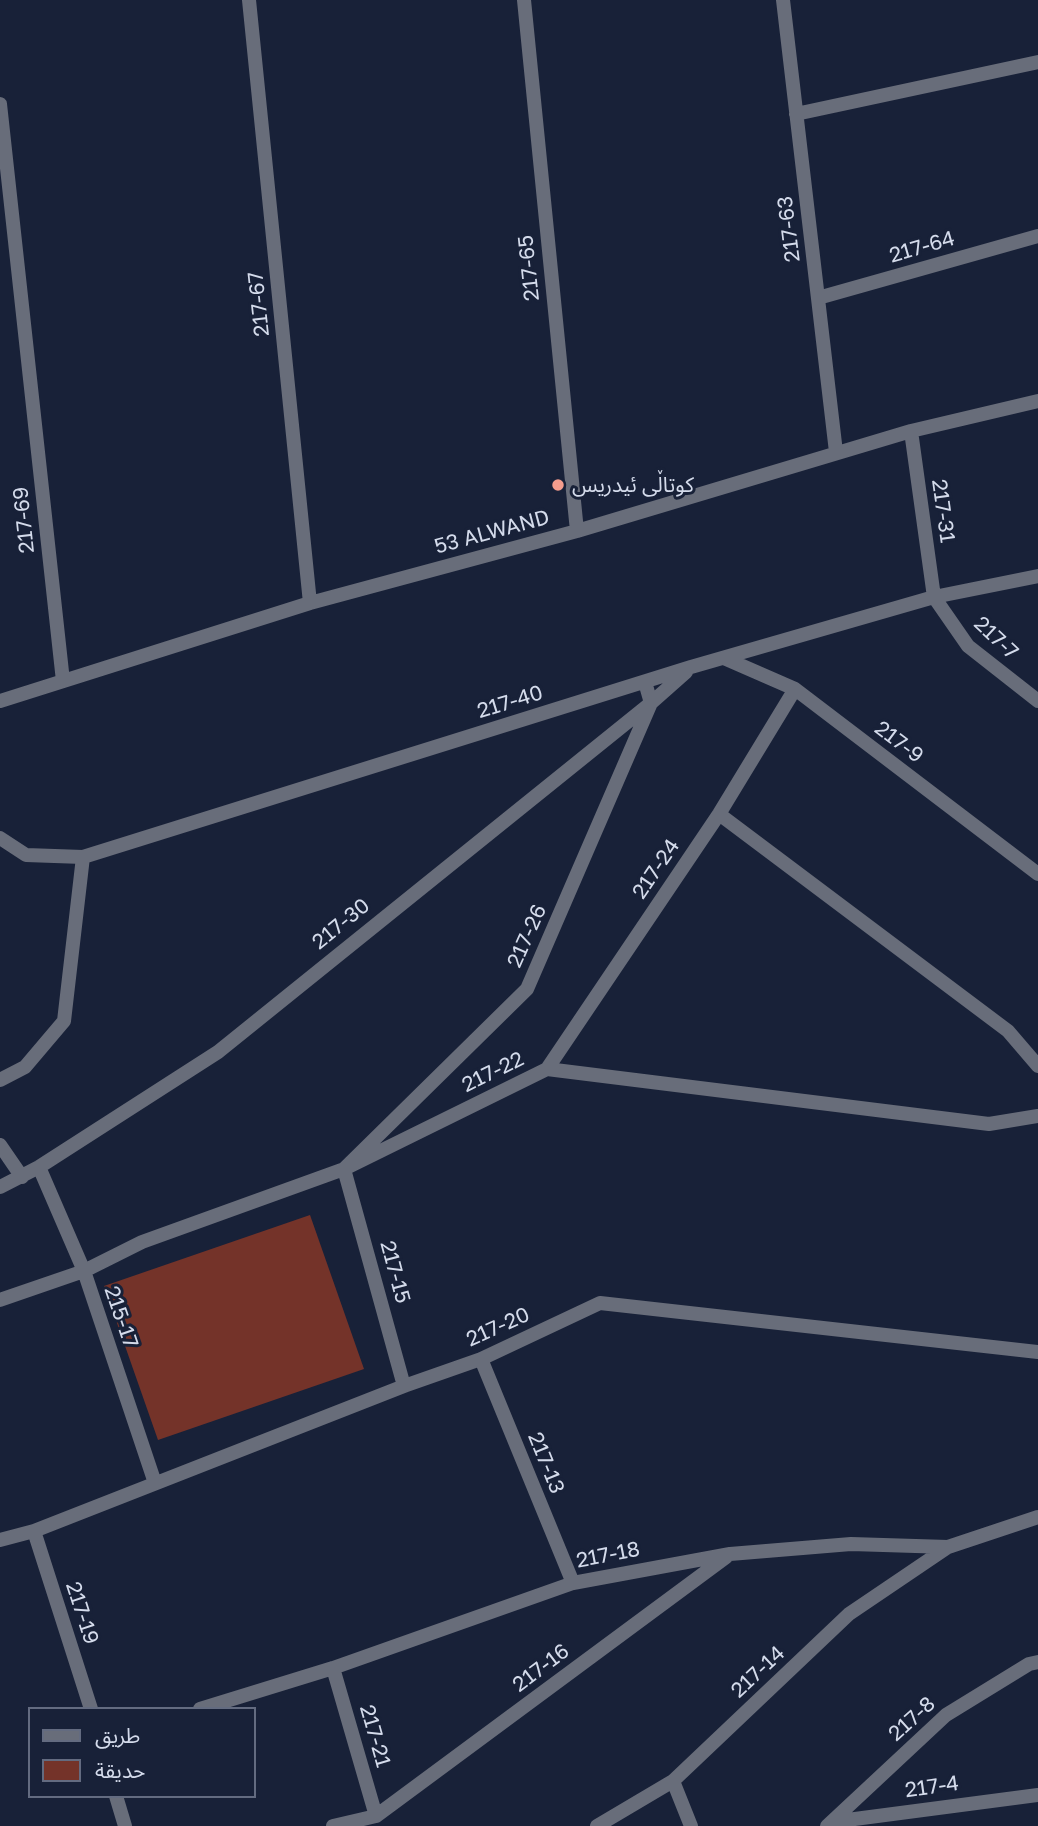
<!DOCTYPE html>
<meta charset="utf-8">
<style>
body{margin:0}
#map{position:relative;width:1038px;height:1826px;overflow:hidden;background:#182138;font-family:"Golos Text","Noto Sans Arabic",sans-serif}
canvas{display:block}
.legend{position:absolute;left:28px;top:1707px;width:228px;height:91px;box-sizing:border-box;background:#182138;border:2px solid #636b80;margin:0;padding:9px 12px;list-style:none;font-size:21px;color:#d4dbeb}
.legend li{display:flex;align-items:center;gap:14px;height:35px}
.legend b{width:35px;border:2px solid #636b80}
</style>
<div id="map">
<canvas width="1038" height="1826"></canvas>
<ul class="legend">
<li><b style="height:9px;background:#686d7a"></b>طريق</li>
<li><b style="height:19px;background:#743329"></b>حديقة</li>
</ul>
</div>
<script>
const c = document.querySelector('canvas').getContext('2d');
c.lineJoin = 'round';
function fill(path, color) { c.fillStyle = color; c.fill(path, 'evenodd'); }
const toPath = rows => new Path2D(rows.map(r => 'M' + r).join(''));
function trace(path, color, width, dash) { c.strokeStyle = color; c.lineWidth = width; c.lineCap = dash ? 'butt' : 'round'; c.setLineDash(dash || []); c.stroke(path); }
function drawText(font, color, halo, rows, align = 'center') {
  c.font = font + ' "Golos Text","Noto Sans Arabic",sans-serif'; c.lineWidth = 6; c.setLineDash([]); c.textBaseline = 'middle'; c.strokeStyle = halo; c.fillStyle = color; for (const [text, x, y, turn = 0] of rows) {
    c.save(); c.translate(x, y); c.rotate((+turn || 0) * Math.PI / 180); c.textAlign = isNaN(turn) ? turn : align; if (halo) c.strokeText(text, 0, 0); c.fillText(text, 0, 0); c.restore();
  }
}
fill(toPath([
 [310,1215,364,1369,158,1440,104,1286]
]), '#743329');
trace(toPath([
 [249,0,310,603],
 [524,0,577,531],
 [783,0,836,452],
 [0,104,63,681],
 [796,114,1038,62],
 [818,298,1038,236],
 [911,431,934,597,968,646,1038,701],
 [724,658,795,689,1038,874],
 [0,701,310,603,577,531,911,431,1038,401],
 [719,814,1008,1031,1038,1066],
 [0,838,26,855,83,857,691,667,934,597,1038,576],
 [547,1069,719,814,795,689],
 [0,1080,25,1067,64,1021,83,857],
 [0,1145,22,1177],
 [39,1167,84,1271,155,1483],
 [0,1187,39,1167,218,1052,651,703,686,672],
 [0,1300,84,1271,142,1242,344,1169,547,1069,989,1124,1038,1116],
 [481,1359,573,1583],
 [404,1386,344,1169,527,989,651,703,645,682],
 [34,1531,91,1709],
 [0,1540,34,1531,404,1386,481,1359,600,1303,1038,1352],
 [333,1668,376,1816],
 [200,1709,333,1668,573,1583,730,1554,851,1544,948,1547,1038,1517],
 [673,1781,691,1826],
 [116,1796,125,1826],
 [832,1822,1038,1795],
 [333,1826,376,1816,726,1557],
 [597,1826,673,1781,849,1614,948,1547],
 [827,1826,946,1715,1029,1664,1038,1662]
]), '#686d7a', 14);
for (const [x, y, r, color] of [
 [558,485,7,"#f59d8d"]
]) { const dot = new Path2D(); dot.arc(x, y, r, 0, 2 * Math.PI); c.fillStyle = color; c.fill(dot); trace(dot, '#182138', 2.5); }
drawText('21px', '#d4dbeb', '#182138', [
 ["217-63",789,229,-97],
 ["217-64",922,247,-16],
 ["217-65",529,268,-96],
 ["217-67",259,304,-96],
 ["217-31",943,511,82],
 ["217-69",24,520,-96],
 ["53 ALWAND",492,532,-15],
 ["217-7",996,638,43],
 ["217-40",510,702,-17],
 ["217-9",899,742,37],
 ["217-24",656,869,-56],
 ["217-30",341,924,-39],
 ["217-26",527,936,-66],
 ["217-22",493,1072,-26],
 ["217-15",395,1272,75],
 ["215-17",121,1317,71],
 ["217-20",498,1327,-24],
 ["217-13",546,1463,68],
 ["217-18",608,1555,-11],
 ["217-19",82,1613,72],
 ["217-16",541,1668,-37],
 ["217-14",758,1672,-43],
 ["217-8",912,1719,-42],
 ["217-21",375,1736,74],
 ["217-4",932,1787,-8]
]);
drawText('21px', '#d4dbeb', '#182138', [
 ["کوتاڵی ئیدریس",572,485]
], 'left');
</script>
